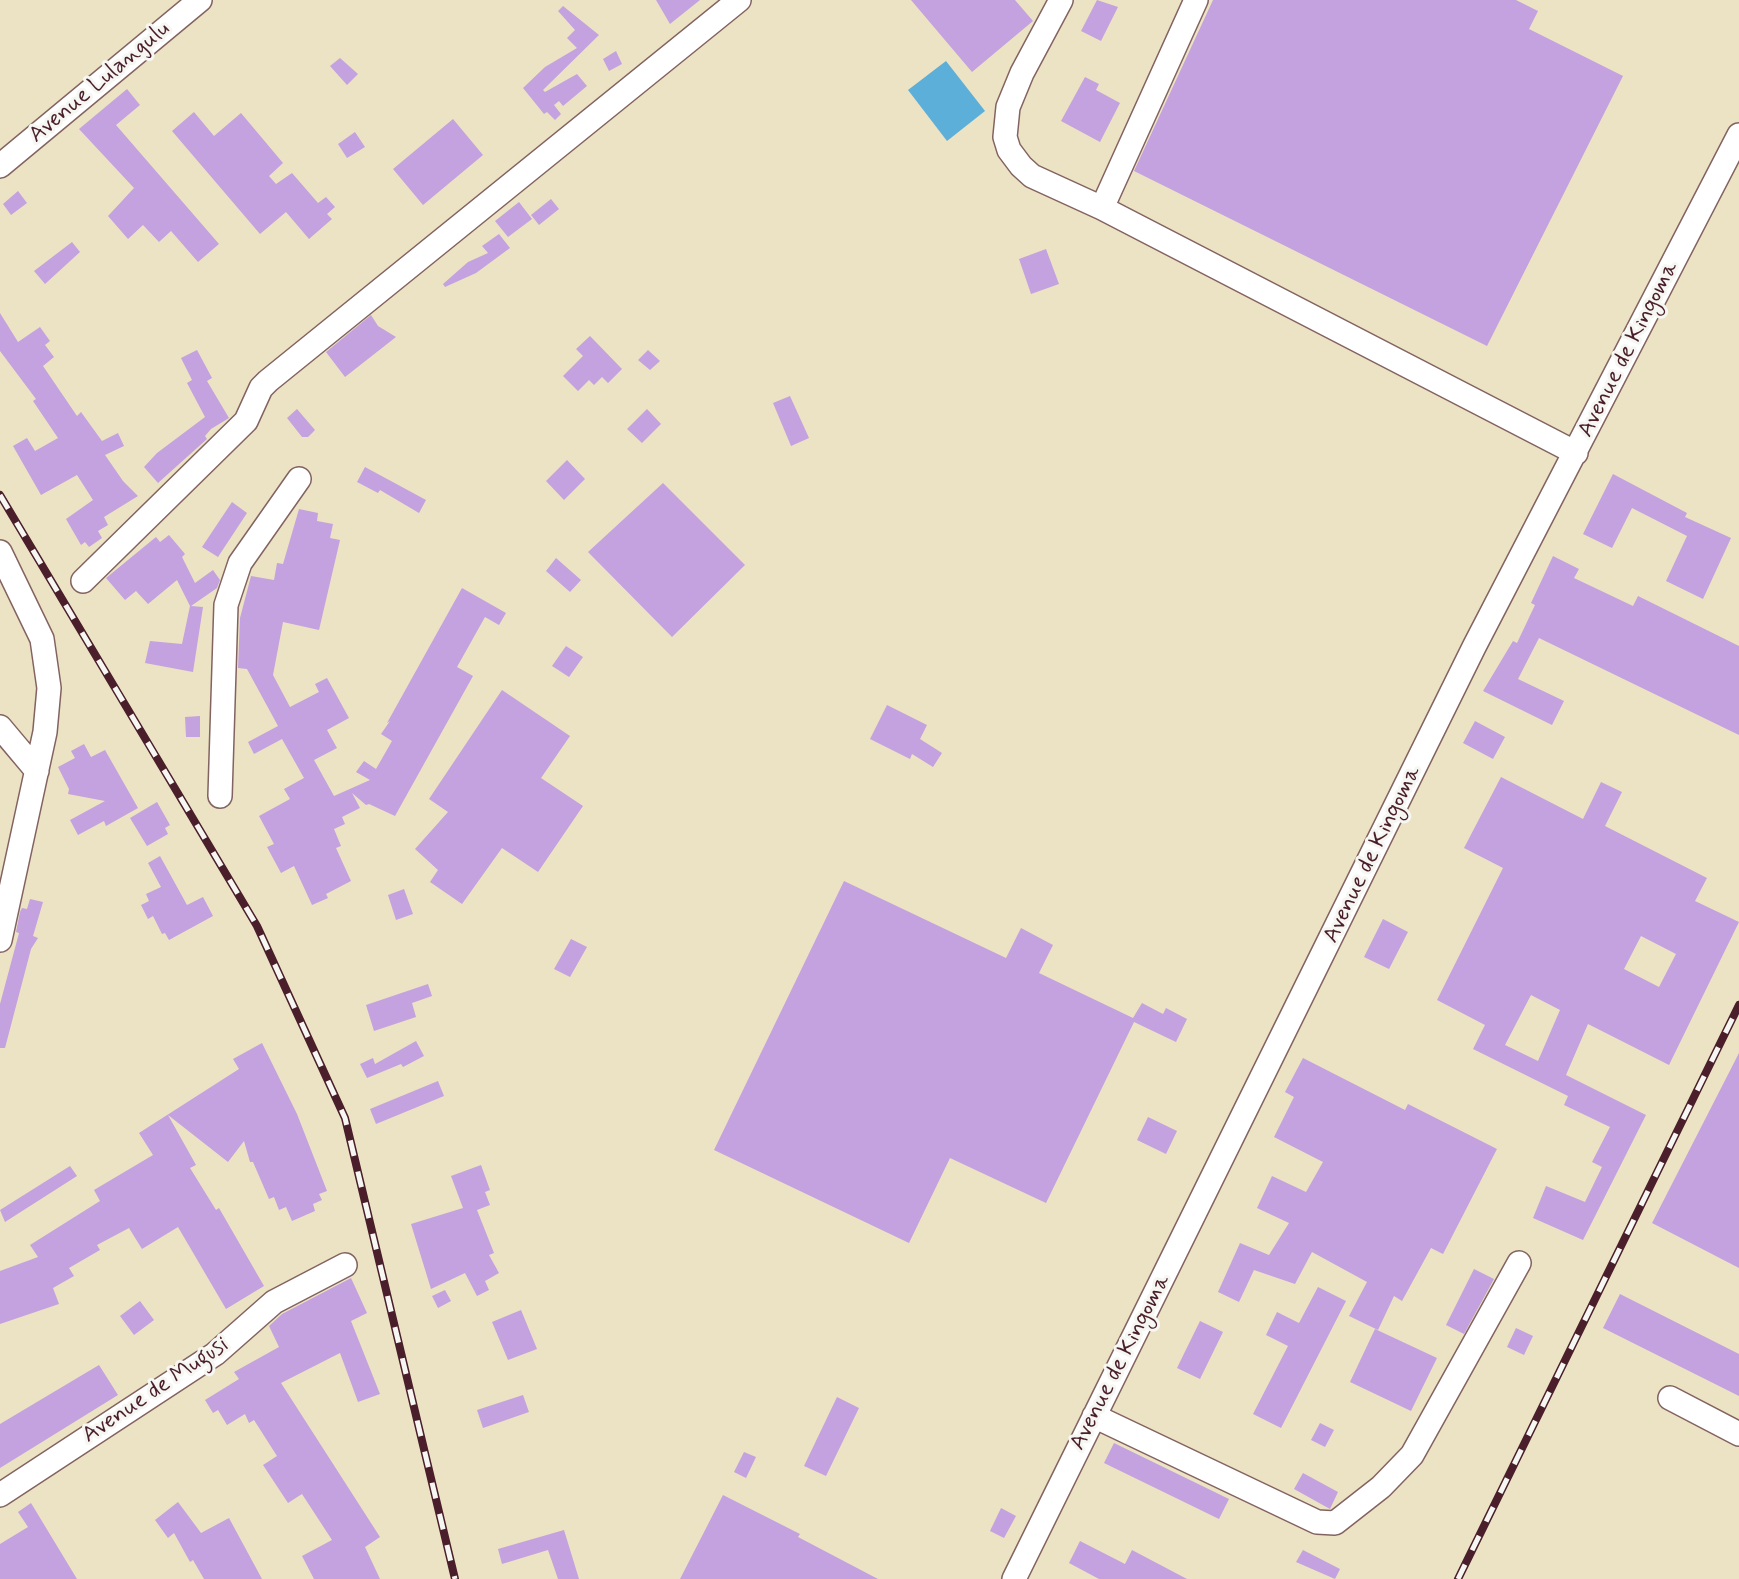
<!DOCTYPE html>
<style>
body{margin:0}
canvas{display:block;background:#ece2c4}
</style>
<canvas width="1739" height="1579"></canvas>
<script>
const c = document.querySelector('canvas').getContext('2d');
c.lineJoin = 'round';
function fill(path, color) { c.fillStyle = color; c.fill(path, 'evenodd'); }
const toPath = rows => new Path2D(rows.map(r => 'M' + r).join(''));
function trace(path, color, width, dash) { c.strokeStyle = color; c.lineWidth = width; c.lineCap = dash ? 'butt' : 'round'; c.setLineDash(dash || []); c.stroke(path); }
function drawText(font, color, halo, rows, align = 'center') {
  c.font = font + ' Mynerve,sans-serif'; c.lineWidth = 6; c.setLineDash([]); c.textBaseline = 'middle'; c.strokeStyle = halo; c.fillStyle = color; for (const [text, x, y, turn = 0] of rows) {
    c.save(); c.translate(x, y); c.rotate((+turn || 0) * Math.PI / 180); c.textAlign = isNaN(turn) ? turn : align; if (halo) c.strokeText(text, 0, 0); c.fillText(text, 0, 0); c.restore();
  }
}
fill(toPath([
 [946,61,985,111,947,141,908,90]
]), '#5cafd8');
fill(toPath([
 [656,0,700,0,670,24],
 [911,0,1015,0,1033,21,972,72],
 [1097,0,1118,7,1101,41,1081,31],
 [1213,0,1516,0,1538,11,1529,29,1623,76,1487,346,1134,171],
 [563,6,599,35,543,90,545,92,577,74,587,86,563,106,559,101,554,105,561,114,555,120,547,112,544,114,523,88,545,67,577,48,567,38,575,30,558,11],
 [616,51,622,64,609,71,603,59],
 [340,58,358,74,347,85,330,66],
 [1085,77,1099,84,1096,90,1120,103,1100,142,1061,121],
 [127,89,140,105,116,125,219,244,198,262,171,231,159,242,143,225,128,239,108,216,134,188,79,129],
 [194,112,214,136,241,113,283,163,269,176,276,184,292,173,318,203,326,197,335,207,327,214,332,219,309,239,286,212,260,234,172,131],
 [453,119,483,155,423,205,393,169],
 [355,132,365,147,347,158,338,144],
 [18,191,27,203,11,215,3,204],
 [551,199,559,209,539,225,531,215],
 [519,202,532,219,508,237,495,221],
 [499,234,510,248,476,273,445,287,443,284,468,262,488,253,482,246],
 [72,242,80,252,45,284,34,271],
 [1046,249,1059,284,1031,294,1019,259],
 [0,313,18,342,40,327,50,341,45,345,54,357,43,366,77,416,81,412,102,441,118,433,124,446,105,455,123,481,138,496,104,517,108,525,98,531,102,538,89,547,85,542,81,545,66,519,93,500,77,475,41,495,13,446,27,438,35,451,58,438,33,401,36,399,0,351],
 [371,315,378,326,396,337,345,377,326,352],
 [590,336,622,369,608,383,602,377,594,385,589,380,578,391,563,376,583,356,576,349],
 [197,350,212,378,207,381,229,418,211,429,205,436,207,439,158,483,144,467,157,453,205,417,187,383,192,380,181,358],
 [648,350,660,361,650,370,638,360],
 [790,396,809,438,791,446,773,403],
 [297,409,315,430,308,437,302,437,287,418],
 [647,409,661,424,642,443,627,429],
 [567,460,585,479,564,500,546,481],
 [365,467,426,500,419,513,380,490,378,493,357,482],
 [1613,474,1687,513,1685,517,1731,538,1703,599,1666,581,1687,536,1632,508,1612,548,1583,534],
 [663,483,745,565,672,637,588,552],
 [232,502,247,513,218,557,202,547],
 [299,509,318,513,317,521,333,524,330,538,340,540,319,630,283,622,273,675,290,707,319,692,315,684,327,678,349,718,327,730,337,748,314,760,334,796,370,780,356,772,364,761,376,769,392,741,381,734,390,721,387,723,462,588,506,613,499,625,485,617,457,667,473,676,395,816,369,804,366,805,352,793,360,808,342,817,345,824,334,829,341,846,336,848,351,881,326,894,328,898,312,905,294,866,281,873,267,847,274,844,259,816,290,799,284,789,304,778,282,739,254,754,248,742,278,726,247,669,238,668,240,618,251,576,274,580,277,563,283,564],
 [169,535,185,554,182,557,195,583,213,570,220,580,217,588,191,606,203,607,193,672,145,663,150,641,182,644,190,606,177,580,148,604,136,591,125,600,106,578,156,537,160,542],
 [1553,556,1579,569,1574,578,1633,606,1638,596,1739,646,1739,735,1539,638,1518,679,1564,701,1552,725,1483,691,1513,641,1517,643,1535,605,1531,603],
 [556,558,581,580,570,592,546,571],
 [566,646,583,657,569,677,552,666],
 [502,690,570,736,541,778,583,806,538,872,502,848,462,904,430,882,438,870,415,849,448,812,429,799],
 [887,705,927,725,920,739,942,753,933,767,912,754,910,759,870,739],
 [200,716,200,737,186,737,185,717],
 [1475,721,1505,737,1493,759,1463,743],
 [84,744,91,757,105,750,138,808,106,826,104,821,78,835,70,820,105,801,68,794,69,789,58,767,75,758,71,751],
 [1501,777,1583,819,1601,782,1622,792,1605,826,1707,878,1695,901,1739,922,1669,1065,1588,1024,1566,1075,1646,1115,1583,1240,1533,1218,1546,1186,1585,1202,1602,1167,1592,1162,1610,1127,1564,1105,1568,1096,1473,1049,1485,1025,1437,1000,1503,868,1464,848],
 [1641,936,1676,954,1659,987,1624,969],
 [1531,995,1560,1010,1538,1061,1505,1045],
 [157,802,170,825,165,828,168,834,147,846,130,818],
 [160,856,187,905,203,897,213,916,169,940,165,933,162,934,153,916,148,919,141,905,149,901,146,894,161,887,148,863],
 [844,881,1006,958,1021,928,1053,945,1039,973,1133,1018,1142,1003,1163,1014,1166,1008,1187,1019,1176,1042,1134,1022,1046,1203,950,1158,909,1243,714,1150],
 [404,889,413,914,396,920,388,895],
 [30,899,43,902,33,936,38,938,31,949,5,1048,0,1048,0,1004,19,933,16,932,20,912,22,908,27,909],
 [1383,919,1408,932,1389,969,1364,957],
 [571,939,587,947,570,977,554,969],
 [428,984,432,996,412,1003,416,1017,374,1031,366,1005],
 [416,1041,424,1056,403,1067,401,1064,367,1078,360,1064,373,1058,375,1064],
 [262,1043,297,1114,327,1191,319,1194,322,1200,313,1204,315,1211,292,1221,286,1207,279,1210,274,1197,269,1199,253,1162,250,1162,244,1141,228,1162,168,1115,196,1165,190,1168,216,1210,219,1208,264,1286,226,1309,178,1227,142,1249,129,1228,97,1245,100,1250,69,1268,74,1276,53,1288,59,1304,0,1324,0,1271,38,1257,30,1245,100,1201,94,1190,153,1155,139,1133,239,1069,233,1059],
 [1739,1053,1739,1268,1652,1223],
 [1303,1058,1405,1110,1408,1104,1497,1149,1443,1254,1431,1248,1402,1301,1394,1296,1378,1330,1349,1316,1367,1282,1312,1252,1295,1284,1254,1270,1239,1302,1218,1292,1240,1243,1269,1255,1289,1223,1257,1208,1272,1176,1306,1192,1323,1162,1274,1137,1294,1097,1285,1092],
 [438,1081,444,1096,376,1124,370,1109],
 [1148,1117,1177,1131,1166,1154,1137,1140],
 [481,1165,490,1190,485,1192,490,1205,477,1210,494,1253,489,1255,499,1273,485,1281,489,1290,477,1296,465,1273,431,1289,411,1224,463,1208,451,1176],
 [70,1166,77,1176,5,1222,0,1210],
 [1474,1269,1494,1279,1464,1334,1446,1325],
 [351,1278,367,1313,351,1321,380,1394,358,1402,340,1353,281,1383,380,1537,365,1547,380,1579,314,1579,302,1556,332,1540,302,1494,288,1503,263,1465,277,1456,254,1420,249,1423,245,1414,227,1425,218,1410,213,1413,205,1400,239,1379,234,1372,279,1347,269,1326,282,1314],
 [1318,1287,1346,1301,1281,1428,1253,1414,1288,1346,1266,1335,1277,1312,1299,1323],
 [445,1290,451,1301,438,1308,432,1296],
 [1620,1294,1739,1354,1739,1396,1603,1328],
 [140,1301,154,1320,134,1335,120,1316],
 [521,1310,537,1349,508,1360,492,1322],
 [1200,1321,1223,1332,1200,1379,1177,1368],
 [1516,1328,1533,1336,1524,1355,1507,1347],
 [1375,1329,1437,1358,1411,1411,1350,1382],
 [99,1365,118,1395,0,1468,0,1424],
 [523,1395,529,1412,483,1428,477,1410],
 [837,1397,859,1408,826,1476,804,1466],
 [1320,1423,1334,1430,1325,1447,1311,1440],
 [1114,1443,1229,1499,1219,1519,1104,1463],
 [744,1452,756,1457,746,1478,734,1472],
 [1303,1473,1338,1492,1330,1509,1294,1489],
 [723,1495,800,1534,798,1537,878,1579,680,1579],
 [178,1502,201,1533,229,1518,262,1579,204,1579,193,1560,190,1562,174,1533,168,1538,155,1520],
 [31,1503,77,1579,0,1579,0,1544,28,1527,18,1512],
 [1001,1508,1016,1516,1004,1538,990,1531],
 [564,1530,579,1579,558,1579,548,1550,502,1564,498,1549],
 [1080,1541,1125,1564,1132,1550,1187,1579,1099,1579,1069,1563],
 [1303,1550,1340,1569,1335,1579,1296,1562]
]), '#c3a2df');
const minor = toPath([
 [1061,0,1022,73,1008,107,1005,137,1009,150,1021,166,1032,176,1102,208,1576,453],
 [0,166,200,0],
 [1102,208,1196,0],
 [0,552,42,639,49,688,45,732,0,940],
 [83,581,246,421,261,388,268,381,739,0],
 [0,727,37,771],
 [220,796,226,605,240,563,299,479],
 [1670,1398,1739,1434],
 [1094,1416,1317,1522,1335,1523,1381,1487,1412,1455,1519,1263],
 [0,1495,215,1354,274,1302,345,1265],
 [1014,1579,1474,647,1739,135]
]);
trace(minor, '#836361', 26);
trace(minor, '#fff', 23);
const rail = toPath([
 [0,495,257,926,345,1118,455,1579],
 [1458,1579,1739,1005]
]);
trace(rail, '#4a1f2b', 8);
trace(rail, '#f6f6f2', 5, [16]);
drawText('23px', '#4a1f2b', '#f6f6f2', [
 ["Avenue Lulangulu",100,83,-40],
 ["Avenue de Kingoma",1629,350,-63],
 ["Avenue de Kingoma",1373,855,-64],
 ["Avenue de Kingoma",1121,1363,-63],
 ["Avenue de Mugusi",156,1391,-34]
]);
</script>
